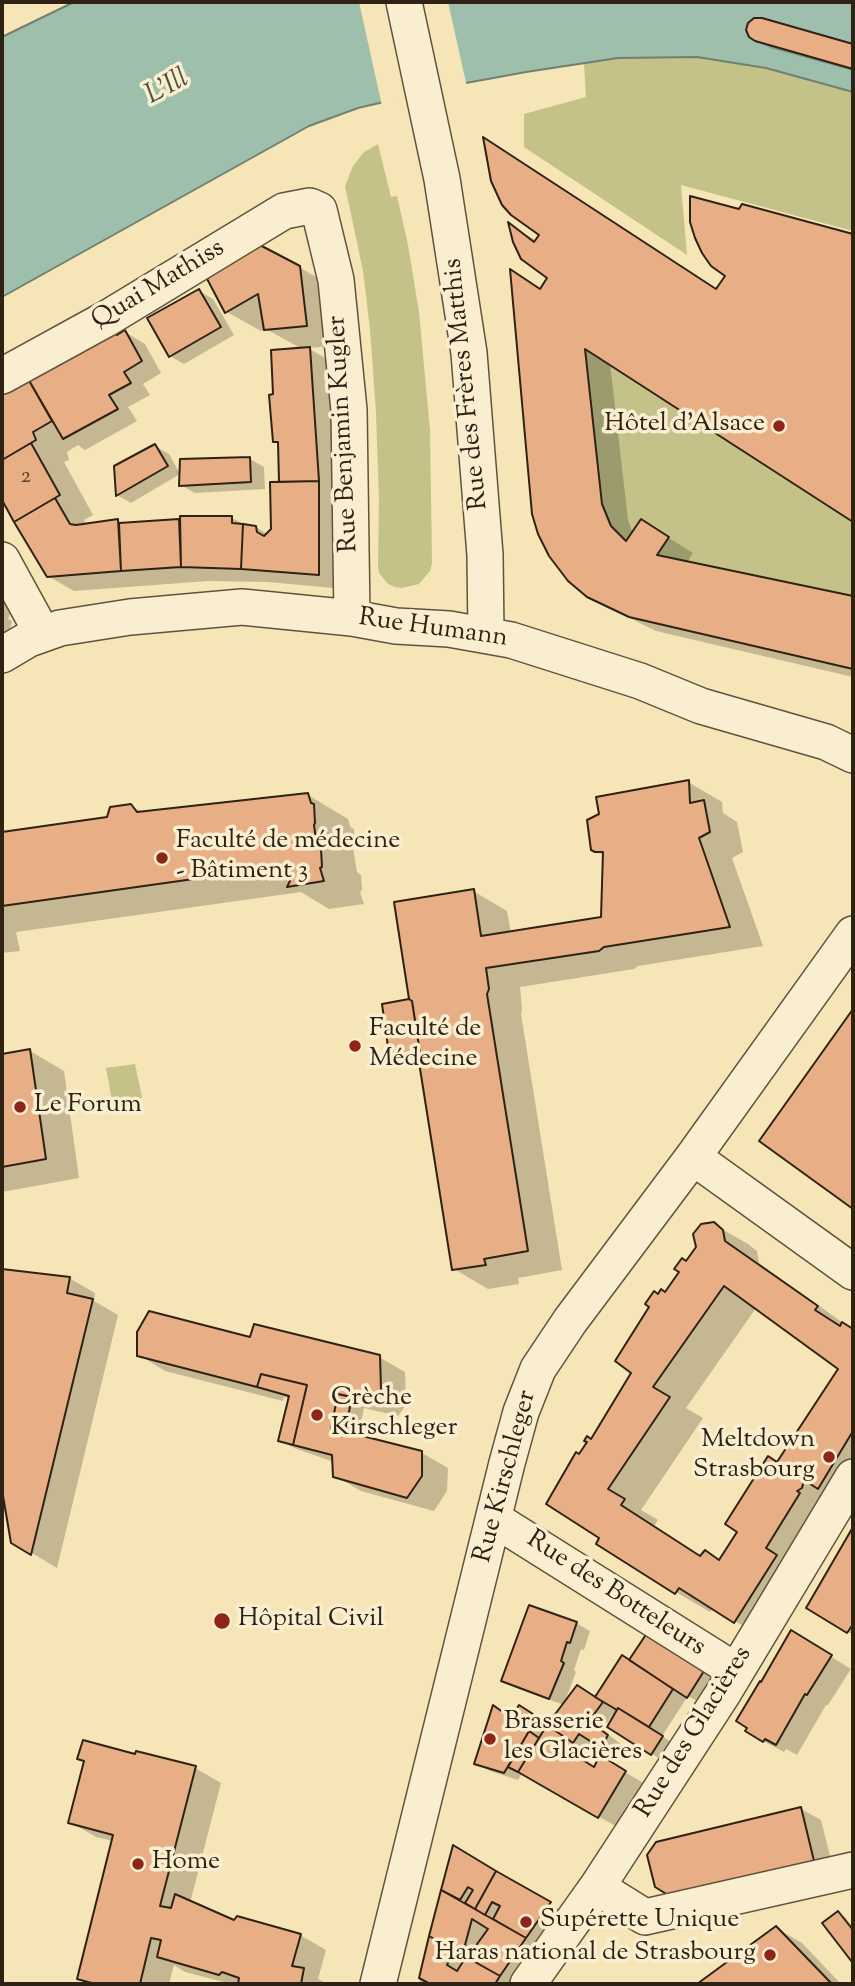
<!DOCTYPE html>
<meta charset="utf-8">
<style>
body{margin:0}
#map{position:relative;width:855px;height:1986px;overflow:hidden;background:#f6e5b7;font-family:"Sorts Mill Goudy",serif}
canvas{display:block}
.frame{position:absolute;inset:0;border:4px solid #2e2214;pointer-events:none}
</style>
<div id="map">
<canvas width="855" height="1986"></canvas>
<div class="frame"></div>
</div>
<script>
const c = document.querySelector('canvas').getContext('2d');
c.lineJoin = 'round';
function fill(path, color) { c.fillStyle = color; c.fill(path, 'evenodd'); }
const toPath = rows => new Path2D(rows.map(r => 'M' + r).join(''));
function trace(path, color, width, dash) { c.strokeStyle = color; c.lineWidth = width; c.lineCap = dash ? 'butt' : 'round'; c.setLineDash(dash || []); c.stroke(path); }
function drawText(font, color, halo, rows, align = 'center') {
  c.font = font + ' "Sorts Mill Goudy",serif'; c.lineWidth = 7; c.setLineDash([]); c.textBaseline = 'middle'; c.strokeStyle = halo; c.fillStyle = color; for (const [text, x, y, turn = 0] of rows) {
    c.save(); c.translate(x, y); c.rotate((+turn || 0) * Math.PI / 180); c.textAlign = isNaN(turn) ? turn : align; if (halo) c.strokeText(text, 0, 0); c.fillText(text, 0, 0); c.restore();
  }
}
fill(toPath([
 [697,57,766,68,853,92,853,231,681,185,687,255,524,147,524,114,586,97,584,63,618,58],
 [378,144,391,197,397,196,408,245,419,312,430,430,432,563,430,571,419,584,402,588,395,587,388,584,379,573,378,566,379,500,376,413,370,329,363,271,345,186,353,166,364,152],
 [585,349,853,522,853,596,657,555,668,537,642,519,626,541,611,526,602,504],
 [135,1064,142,1097,138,1102,113,1106,106,1068]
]), '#c4c289');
const water = toPath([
 [74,2,853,2,853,92,766,68,697,57,618,58,526,72,466,83,358,108,309,126,2,297,2,37,74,2]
]);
fill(water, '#9dbfac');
trace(water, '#71806f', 2);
fill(toPath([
 [359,2,448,2,467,87,382,106]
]), '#f6e5b7');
fill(toPath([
 [761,19,853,46,853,71,770,48,756,39],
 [509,155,718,290,727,276,740,212,742,206,853,236,853,520,610,363,628,520,633,534,642,521,693,553,687,563,853,597,853,677,656,631,615,611,588,596,512,272,542,290,550,277,511,226,537,241,541,235],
 [299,267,333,287,341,345,308,348,344,369,344,589,268,582,208,581,74,591,48,576,2,496,2,393,114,330,122,334,125,332,145,344,161,373,143,384,150,395,128,407,137,421,85,450,78,445,67,452,69,460,64,462,93,515,84,520,87,525,117,521,124,525,232,518,247,526,256,527,267,534,273,530,281,484,279,443,275,441,275,396,302,349,266,329,261,331,227,312],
 [199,291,213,299,234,335,184,364,170,356],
 [155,446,169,454,180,474,131,503,117,495],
 [250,459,264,467,265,489,195,493,181,485],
 [2,591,12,609,8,619,12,621,10,630,7,629,2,643],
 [688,782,722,802,723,813,737,822,743,852,732,858,763,946,638,966,634,969,520,987,522,1009,521,1014,562,1270,518,1278,519,1284,488,1289,454,1269,420,1060,398,1063,392,1060,411,1001,473,891,507,911,511,933,602,918,605,856,592,849],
 [308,795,348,819,351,828,354,829,355,846,353,848,357,872,361,875,362,890,360,892,364,904,329,909,301,892,16,932,20,951,2,953,2,834,108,818,131,806,144,813],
 [853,1012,853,1207,762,1140],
 [30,1051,64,1071,79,1178,2,1192,2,1056],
 [713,1224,748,1244,757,1251,759,1263,853,1330,853,1506,769,1641,713,1608,710,1612,676,1592,601,1538,580,1456,591,1441,634,1372,659,1296,665,1294],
 [756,1308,841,1369,778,1464,720,1561,702,1557,654,1526,658,1520,641,1510,703,1418,686,1408],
 [2,1270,69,1278,95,1293,94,1301,118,1315,57,1568,12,1541,2,1480],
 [252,1339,379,1357,405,1372,406,1405,398,1416,364,1408,358,1437,422,1453,448,1468,447,1491,434,1511,361,1491,335,1476,334,1462,294,1448,280,1440,290,1399,284,1397,283,1401,165,1371,139,1355],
 [853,1531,853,1635,809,1608],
 [576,1623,590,1631,584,1650,581,1649,574,1670,576,1672,564,1704,596,1698,630,1662,661,1644,717,1680,702,1704,688,1696,662,1736,676,1746,665,1761,652,1754,613,1714,602,1730,621,1744,615,1754,593,1741,586,1751,592,1756,587,1764,595,1769,601,1758,645,1784,619,1828,522,1773,518,1780,490,1771,476,1763,494,1707,512,1719,520,1707,549,1725,564,1705,517,1688,503,1680],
 [811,1644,851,1669,828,1705,826,1705,797,1755,786,1749,784,1752,763,1741],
 [137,1756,195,1768,221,1783,190,1903,234,1923,300,1935,326,1950,318,1979,328,1984,231,1984,185,1972,174,1965,169,1984,90,1984,79,1978,113,1841,96,1837,70,1822,86,1762,79,1758],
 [801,1809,821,1820,834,1872,690,1906],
 [454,1848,583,1923,542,1984,497,1984,494,1982,493,1984,419,1984],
 [838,1913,845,1917,853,1927,853,1961,824,1923],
 [776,1928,802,1943,841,1984,701,1984]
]), '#0003');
const building = toPath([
 [754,18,762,18,853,44,853,69,755,41,749,37,746,30,748,23,754,18],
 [483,137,716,289,725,276,711,266,702,253,695,238,690,222,690,196,739,209,742,204,853,234,853,522,585,349,602,504,611,526,626,541,641,519,669,537,657,555,853,596,853,669,629,617,587,597,568,581,549,556,538,534,532,514,510,269,540,289,547,278,521,259,513,242,508,222,534,242,539,235,511,215,502,205,491,181,483,137],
 [258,244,300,266,307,326,264,330,258,294,225,313,205,275,258,244],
 [199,289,221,327,169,357,147,318,199,289],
 [114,328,117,335,125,330,142,361,124,372,131,383,109,395,118,409,63,439,27,377,114,328],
 [310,347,319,481,279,482,278,442,273,442,269,395,273,394,271,350,310,347],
 [27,377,52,421,33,432,36,440,2,460,2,391,27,377],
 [31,443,60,495,14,522,2,500,2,460,31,443],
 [155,444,168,466,116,496,114,466,155,444],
 [250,457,251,482,179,486,180,459,250,457],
 [319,481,319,575,241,569,243,524,256,526,257,532,264,536,271,529,270,482,319,481],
 [55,498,70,524,76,525,118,519,121,571,47,577,14,522,55,498],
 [180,516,232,516,232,523,243,524,241,569,181,567,180,516],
 [179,519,181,567,121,571,119,523,179,519],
 [689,780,690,803,704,800,710,832,699,838,730,927,604,947,599,951,486,968,489,989,487,994,528,1251,484,1259,486,1265,452,1270,418,1056,420,1053,412,1001,409,999,394,902,474,889,481,936,601,917,603,852,595,852,591,850,587,820,599,814,596,797,689,780],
 [308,793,311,803,314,804,315,823,314,825,317,847,321,849,322,867,320,868,324,881,287,887,290,881,286,866,2,906,2,832,107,817,110,807,131,804,137,812,308,793],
 [409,999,412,1001,420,1053,418,1056,390,1061,382,1004,409,999],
 [853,1009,853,1209,759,1141,853,1009],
 [30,1049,46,1159,2,1167,2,1054,30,1049],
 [714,1222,723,1230,725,1241,818,1306,815,1310,840,1326,842,1322,853,1329,853,1431,818,1489,804,1480,802,1488,797,1491,800,1493,766,1548,777,1555,734,1623,679,1588,675,1594,596,1544,599,1538,546,1504,576,1452,579,1454,587,1442,584,1441,587,1436,591,1439,631,1373,615,1361,649,1307,645,1304,654,1291,658,1294,661,1289,665,1292,679,1272,674,1269,682,1258,686,1261,696,1247,693,1234,701,1224,714,1222],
 [724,1286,838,1369,777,1462,768,1456,725,1524,737,1532,719,1560,705,1550,700,1556,621,1505,625,1499,608,1489,670,1397,653,1387,724,1286],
 [2,1269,70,1277,67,1293,93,1299,31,1555,11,1543,2,1490,2,1269],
 [149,1311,250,1337,254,1324,380,1355,381,1390,372,1402,338,1394,331,1428,422,1451,422,1476,407,1498,333,1477,332,1455,293,1445,307,1385,261,1374,257,1387,137,1356,137,1332,149,1311],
 [261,1374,307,1385,293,1445,278,1441,289,1396,257,1387,261,1374],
 [338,1394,352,1397,345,1431,331,1428,338,1394],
 [853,1527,853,1624,847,1633,806,1608,853,1527],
 [529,1605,577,1622,570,1643,567,1642,561,1661,564,1663,549,1699,501,1681,529,1605],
 [791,1630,832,1655,807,1695,805,1694,776,1745,765,1739,763,1742,745,1731,747,1728,736,1721,760,1681,761,1682,791,1630],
 [647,1633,704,1671,687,1698,629,1660,647,1633],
 [622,1655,673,1689,649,1727,618,1708,617,1710,595,1697,622,1655],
 [577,1685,603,1702,589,1721,608,1735,601,1748,579,1734,573,1743,547,1725,577,1685],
 [493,1705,511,1718,519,1705,533,1714,527,1725,531,1728,504,1773,474,1764,493,1705],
 [618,1708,663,1736,651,1755,607,1727,618,1708],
 [547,1725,573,1743,568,1751,594,1767,600,1755,626,1771,598,1818,518,1772,547,1725],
 [529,1731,539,1738,518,1772,508,1767,529,1731],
 [83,1740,135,1754,136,1751,196,1766,160,1906,171,1908,175,1894,234,1920,237,1916,301,1934,292,1966,304,1968,301,1984,238,1984,239,1978,222,1972,219,1975,157,1957,161,1940,151,1938,140,1984,95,1984,77,1979,113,1835,68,1823,84,1761,77,1759,83,1740],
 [801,1807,814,1861,668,1895,655,1887,647,1855,656,1842,801,1807],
 [453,1845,496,1871,475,1909,465,1903,473,1890,468,1887,460,1900,441,1890,453,1845],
 [496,1871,551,1902,526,1938,493,1919,500,1906,492,1902,485,1915,475,1909,496,1871],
 [441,1890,526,1938,500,1976,429,1936,441,1890],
 [472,1919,488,1929,472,1951,465,1945,472,1919],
 [838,1911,853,1930,853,1961,852,1962,822,1923,838,1911],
 [776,1926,831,1983,829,1984,697,1984,776,1926],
 [429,1936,454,1950,447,1965,457,1971,466,1957,500,1976,495,1984,430,1984,419,1978,429,1936]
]);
fill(building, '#e8af86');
trace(building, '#2e2214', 2);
const minor = toPath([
 [404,2,442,179,469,353,485,555,486,634],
 [2,376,106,319,284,211,310,206,319,210,336,280,349,410,352,618],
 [2,560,42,633],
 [2,655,29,639,60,628,130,617,242,607,352,618,396,626,449,629,511,640,640,681,701,706,826,742,853,755],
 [693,1157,853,1272],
 [494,1519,736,1671],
 [597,1887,645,1917,853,1870],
 [378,1984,507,1463,521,1412,538,1369,570,1321,693,1157,853,934],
 [528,1984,597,1887,722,1695,853,1477]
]);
trace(minor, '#60533d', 38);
trace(minor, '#f9eed0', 35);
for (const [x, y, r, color] of [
 [779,426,7,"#8f2418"],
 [162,858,7,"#8f2418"],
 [355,1046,7,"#8f2418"],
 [20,1107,7,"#8f2418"],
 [317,1415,7,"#8f2418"],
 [829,1457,7,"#8f2418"],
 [222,1621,9,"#8f2418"],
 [490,1739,7,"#8f2418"],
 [138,1864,7,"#8f2418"],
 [526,1922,7,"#8f2418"],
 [770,1955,7,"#8f2418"]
]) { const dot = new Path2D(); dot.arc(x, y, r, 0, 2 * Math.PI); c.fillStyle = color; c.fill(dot); trace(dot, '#f9eed0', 2.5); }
drawText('23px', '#5c4530', null, [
 ["2",26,478]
]);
drawText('26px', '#2e2214', '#f9eed0', [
 ["Quai Mathiss",159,286,-31],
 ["Rue des Frères Matthis",468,384,-96],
 ["Rue Benjamin Kugler",345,434,-93],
 ["Rue Humann",433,630,8],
 ["Rue Kirschleger",507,1477,-75],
 ["Rue des Botteleurs",615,1595,33],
 ["Rue des Glacières",695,1733,-58]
]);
drawText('26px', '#2e2214', '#f9eed0', [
 ["Hôtel d'Alsace",765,426,"right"],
 ["Faculté de médecine",176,843],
 ["- Bâtiment 3",176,873],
 ["Faculté de",369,1031],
 ["Médecine",369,1061],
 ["Le Forum",34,1107],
 ["Crèche",331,1400],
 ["Kirschleger",331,1430],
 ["Meltdown",815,1442,"right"],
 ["Strasbourg",815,1472,"right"],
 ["Hôpital Civil",238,1621],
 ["Brasserie",504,1724],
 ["les Glacières",504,1754],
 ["Home",152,1864],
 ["Supérette Unique",540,1922],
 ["Haras national de Strasbourg",756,1955,"right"]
], 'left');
drawText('italic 28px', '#4f5142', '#f9eed0', [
 ["L'Ill",168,89,-28]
]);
</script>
